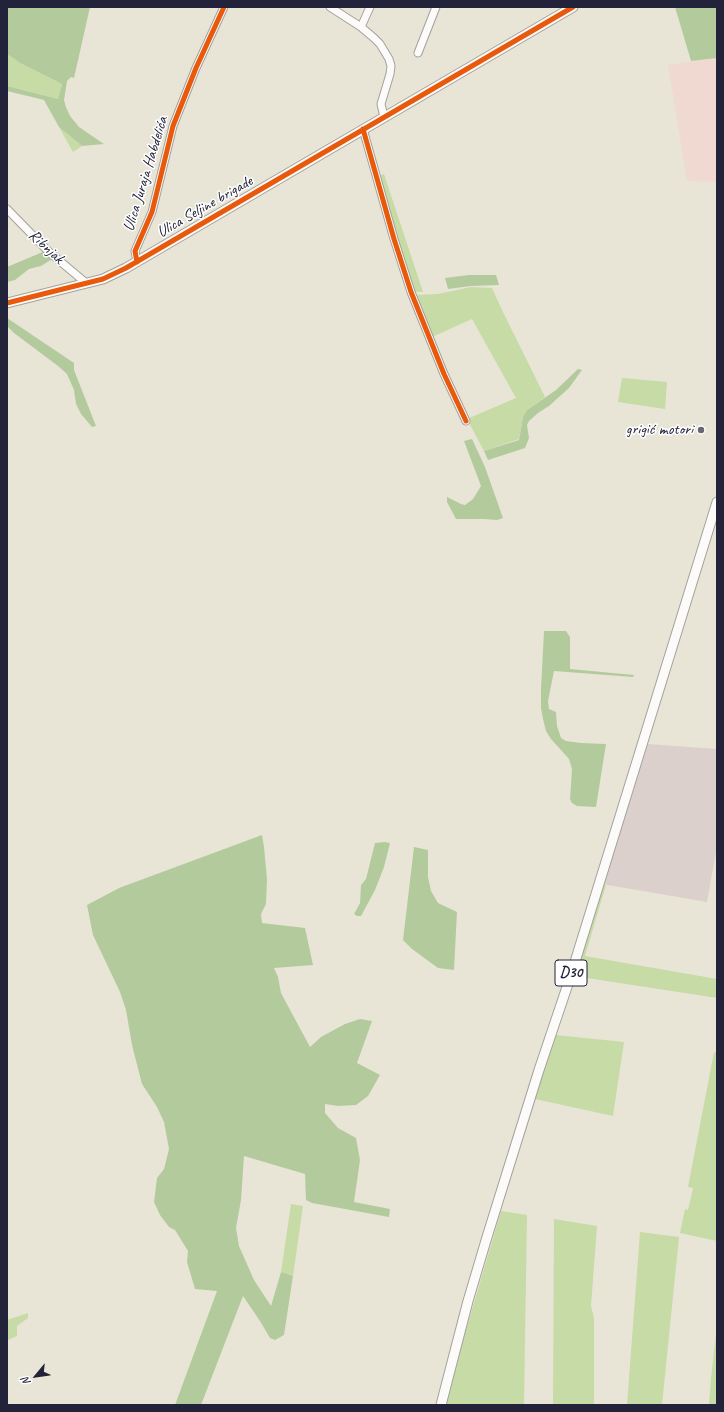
<!DOCTYPE html>
<meta charset="utf-8">
<style>
body{margin:0}
#map{position:relative;width:724px;height:1412px;overflow:hidden;background:#e8e5d7;font-family:Caveat,sans-serif}
canvas{display:block}
.frame{position:absolute;inset:0;border:8px solid #22223b;pointer-events:none}
.north{position:absolute;left:16px;top:1356px;width:40px;height:40px;-webkit-text-stroke:3px #fff;paint-order:stroke;rotate:241deg;font-size:11px;font-weight:700;line-height:16px;text-align:center;color:#22223b}
.north::after{content:'';display:block;margin:auto;width:14px;height:18px;background:#22223b;clip-path:polygon(50% 0,100% 100%,50% 72%,0 100%)}
</style>
<div id="map">
<canvas width="724" height="1412"></canvas>
<div class="frame"></div>
<div class="north">N</div>
</div>
<script>
const c = document.querySelector('canvas').getContext('2d');
c.lineJoin = 'round';
function fill(path, color) { c.fillStyle = color; c.fill(path, 'evenodd'); }
const toPath = rows => new Path2D(rows.map(r => 'M' + r).join(''));
function trace(path, color, width, dash) { c.strokeStyle = color; c.lineWidth = width; c.lineCap = dash ? 'butt' : 'round'; c.setLineDash(dash || []); c.stroke(path); }
function drawText(font, color, halo, rows, align = 'center') {
  c.font = font + ' Caveat,sans-serif'; c.lineWidth = 3; c.setLineDash([]); c.textBaseline = 'middle'; c.strokeStyle = halo; c.fillStyle = color; for (const [text, x, y, turn = 0] of rows) {
    c.save(); c.translate(x, y); c.rotate((+turn || 0) * Math.PI / 180); c.textAlign = isNaN(turn) ? turn : align; if (halo) c.strokeText(text, 0, 0); c.fillText(text, 0, 0); c.restore();
  }
}
fill(toPath([
 [717,58,717,182,687,181,668,65]
]), '#f0d9d1');
fill(toPath([
 [648,744,717,749,717,847,707,902,602,884]
]), '#dcd0cc');
fill(toPath([
 [7,54,20,63,62,84,58,99,7,86],
 [59,127,82,146,73,152],
 [384,174,423,292,417,292,413,290,378,176],
 [471,287,492,288,502,310,545,397,527,410,523,417,519,439,484,451,467,419,516,398,472,319,432,337,414,295,438,294],
 [622,378,667,382,665,409,618,402],
 [602,884,606,885,585,956,717,979,717,998,587,978,581,976,578,972,578,966],
 [556,1035,624,1042,613,1116,535,1099],
 [714,1052,717,1053,717,1241,680,1233,685,1209,688,1210,693,1188,688,1187],
 [291,1204,303,1206,293,1276,281,1272],
 [501,1211,527,1215,524,1405,445,1405,451,1381],
 [554,1219,597,1226,591,1306,594,1318,594,1405,553,1405],
 [640,1232,679,1237,662,1405,627,1405],
 [28,1313,28,1318,17,1326,17,1336,8,1340,7,1343,7,1320],
 [717,1325,717,1405,709,1405,711,1378]
]), '#c6dba6');
fill(toPath([
 [7,7,90,7,74,78,71,77,67,81,64,100,66,107,70,116,79,127,104,144,82,146,59,127,44,100,7,91,7,86,58,99,62,84,20,63,7,54],
 [675,7,717,7,717,58,691,61],
 [45,251,54,258,41,266,29,269,15,280,7,282,7,267],
 [469,275,496,275,499,285,471,286,448,289,445,278],
 [7,318,74,363,74,370,96,426,92,427,81,414,76,404,74,390,67,374,58,366,14,333,7,326],
 [578,369,582,370,569,388,549,406,538,413,529,421,527,425,529,438,525,448,488,460,484,451,519,440,523,417,527,410,556,390],
 [472,439,485,467,503,518,497,520,484,519,456,519,447,502,447,497,461,504,465,505,473,499,481,486,464,441],
 [544,631,566,631,570,637,570,669,634,675,633,677,554,671,548,701,549,709,556,712,557,726,561,738,566,741,581,743,606,744,596,807,577,806,572,803,570,799,572,769,569,759,551,739,546,731,543,719,541,708,541,689],
 [262,835,264,847,267,879,266,904,261,914,262,923,305,928,313,965,274,968,278,977,281,993,310,1047,321,1037,345,1024,360,1019,372,1021,357,1063,380,1075,368,1096,356,1105,338,1106,325,1104,325,1113,338,1128,356,1138,360,1160,354,1202,390,1209,389,1217,312,1203,306,1200,305,1174,244,1156,241,1200,236,1228,239,1246,254,1280,271,1306,281,1272,293,1276,284,1335,275,1340,270,1338,260,1321,243,1296,201,1405,175,1405,217,1291,195,1289,187,1262,188,1251,175,1230,169,1227,160,1215,154,1202,157,1178,164,1169,169,1149,164,1122,157,1107,142,1084,132,1045,126,1010,120,992,93,935,87,905,119,888],
 [385,842,390,843,384,867,375,890,361,916,357,916,354,914,360,903,361,885,366,879,375,843],
 [414,847,428,850,428,877,431,891,438,903,457,912,454,970,438,968,412,949,403,940]
]), '#b3cb9c');
const minor = toPath([
 [330,7,361,27,374,38,380,44,389,59,391,66,390,74,381,104,384,117],
 [361,27,370,7],
 [418,53,436,7],
 [363,129,394,239,411,292,444,374,466,421],
 [7,209,48,251,86,283],
 [137,262,135,251,152,212,173,126,196,68,224,7]
]);
const major = toPath([
 [7,303,103,279,126,268,573,7],
 [441,1405,468,1301,487,1237,539,1070,570,978,717,502]
]);
trace(minor, '#a3a19d', 9);
trace(major, '#a3a19d', 11);
trace(minor, '#fcfbf9', 7);
trace(major, '#fcfbf9', 9);
trace(toPath([
 [363,129,394,239,411,292,444,374,466,421],
 [137,262,135,251,152,212,173,126,196,68,224,7],
 [7,303,103,279,126,268,573,7]
]), '#e8590c', 5);
for (const [x, y, r, color] of [
 [701,430,4,"#676672"]
]) { const dot = new Path2D(); dot.arc(x, y, r, 0, 2 * Math.PI); c.fillStyle = color; c.fill(dot); trace(dot, '#fff', 1.5); }
for (const [x, y, w] of [
 [571,973,32]
]) { const box = new Path2D(); box.roundRect(x - w / 2, y - 13, w, 26, 3); c.fillStyle = '#fff'; c.fill(box); trace(box, '#22223b', 1); }
drawText('bold 15px', '#22223b', null, [
 ["D30",571,973]
]);
drawText('16px', '#22223b', '#fff', [
 ["Ulica Juraja Habdelića",146,174,-73],
 ["Ulica Seljine brigade",205,207,-30],
 ["Ribnjak",46,247,43]
]);
drawText('16px', '#22223b', '#fff', [
 ["grigić motori",693,430]
], 'right');
</script>
